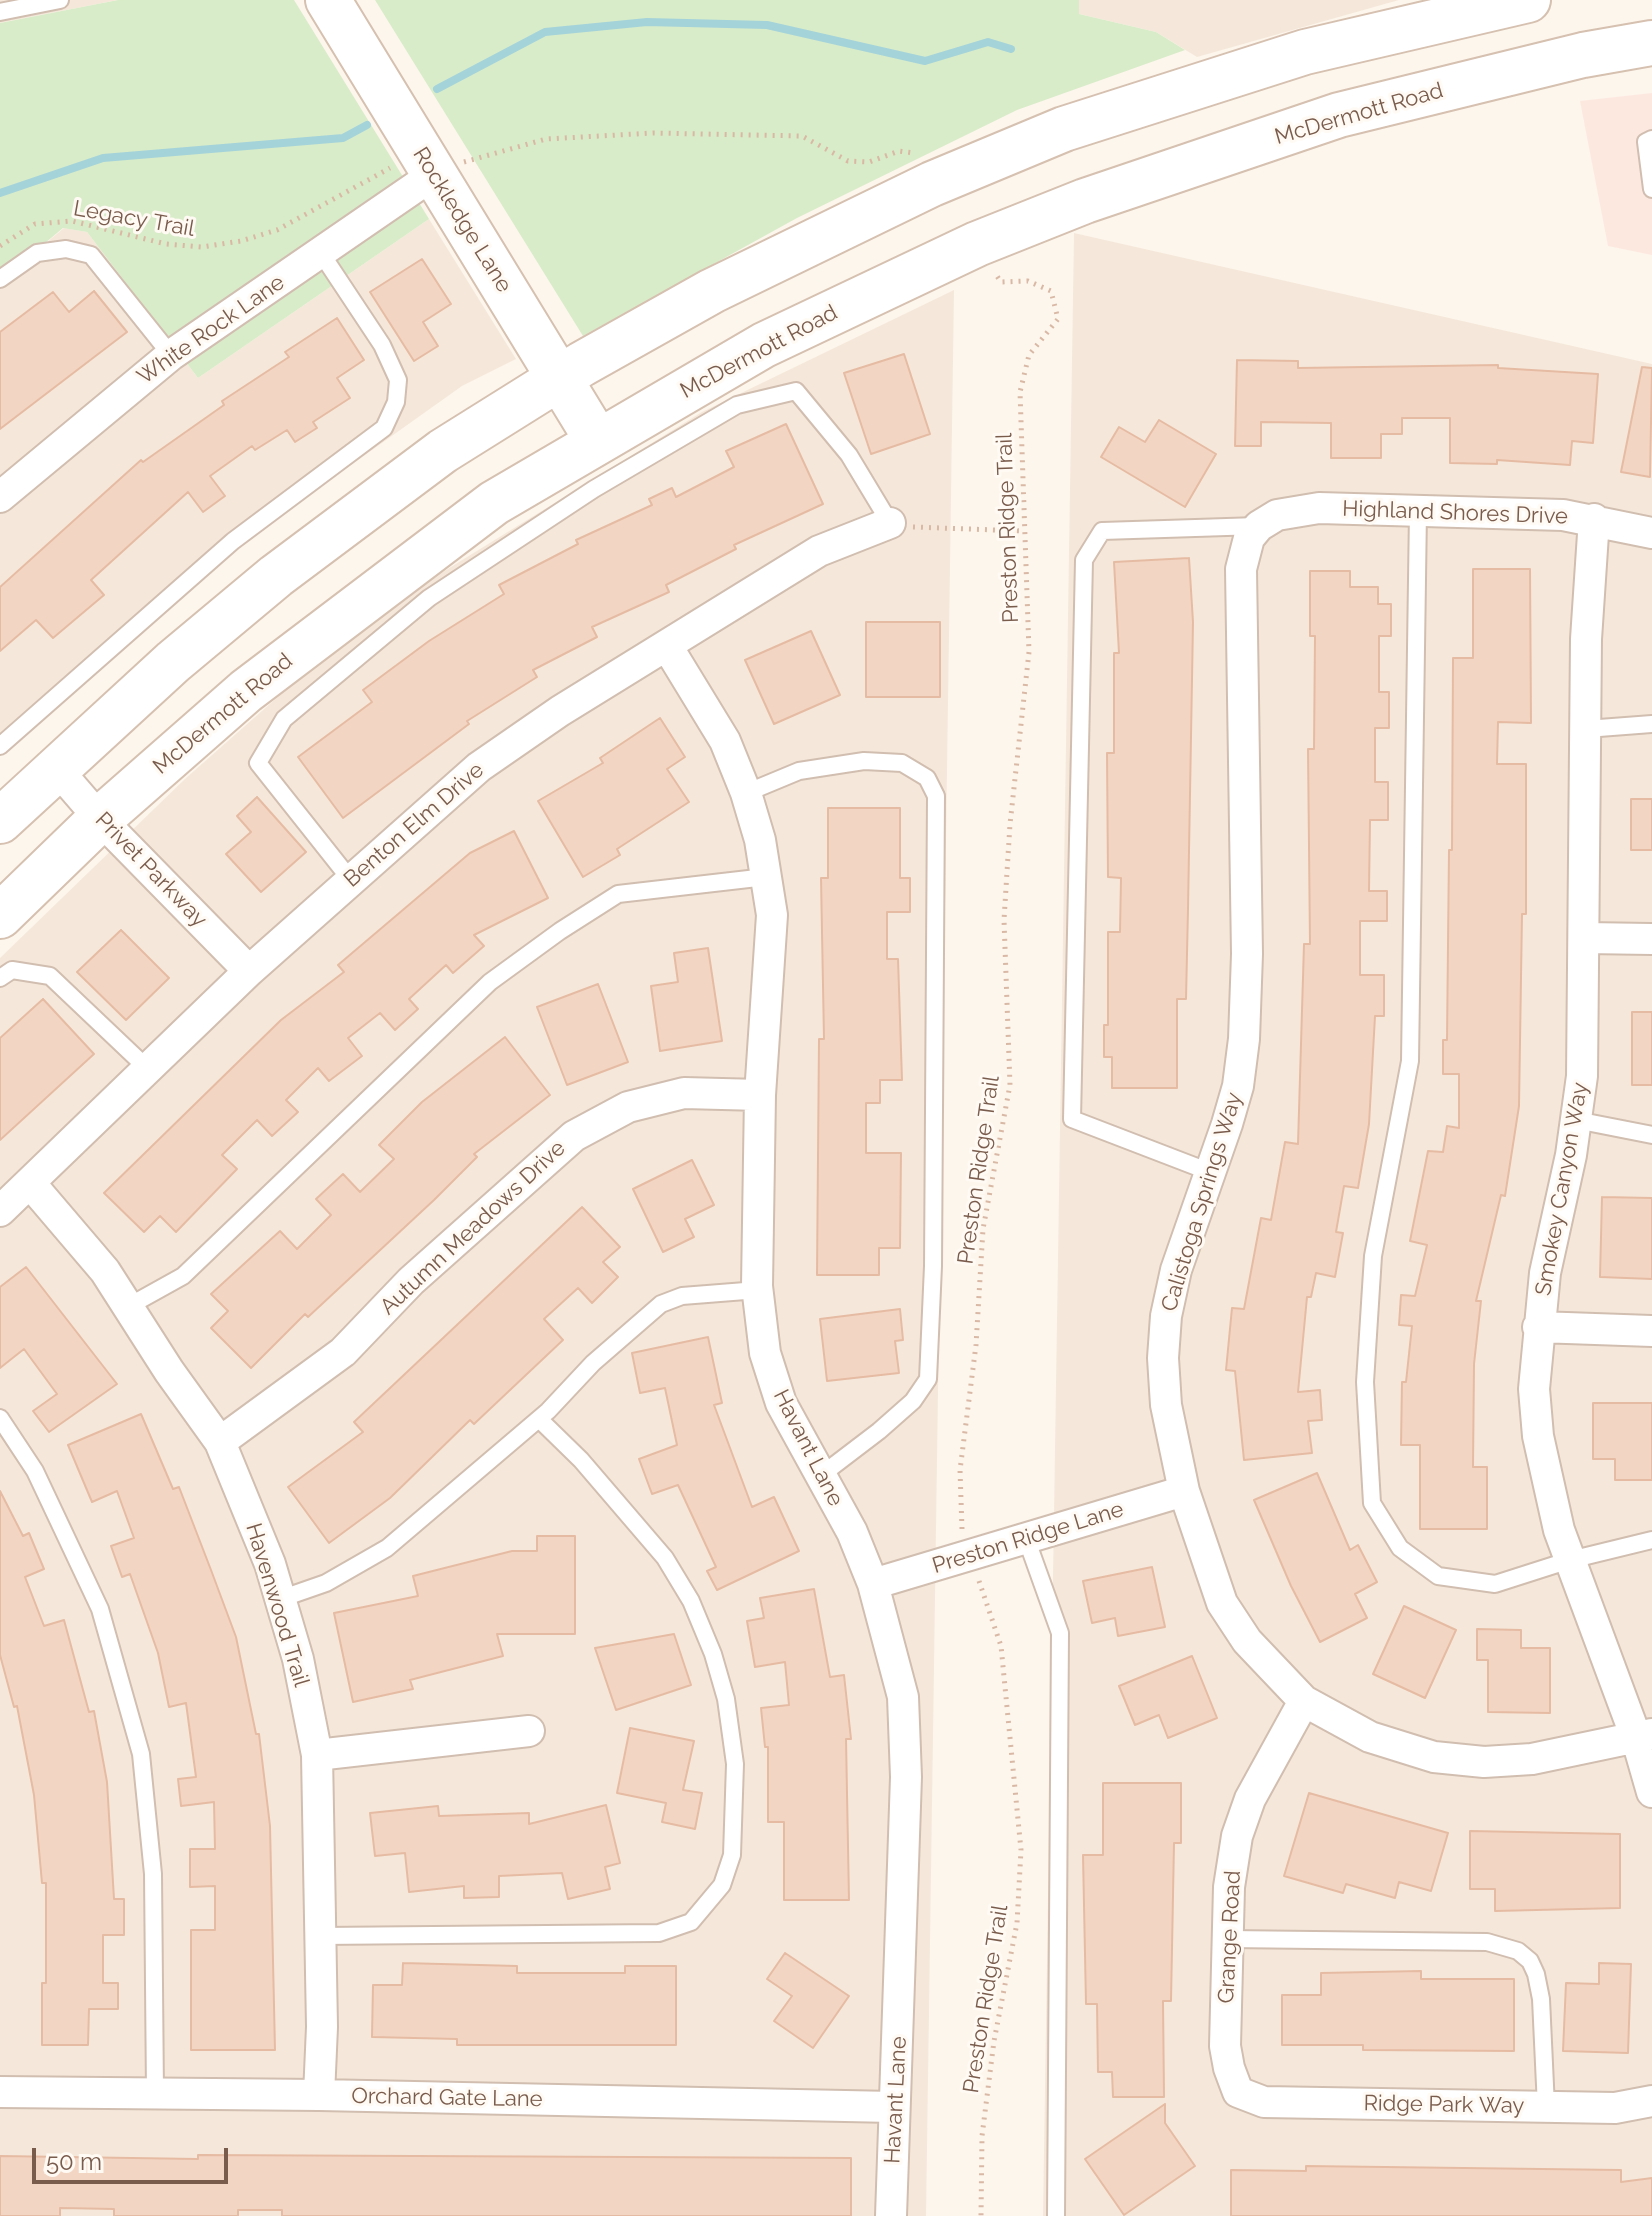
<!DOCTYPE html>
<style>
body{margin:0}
#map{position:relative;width:1652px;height:2216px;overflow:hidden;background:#fdf6ec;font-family:Raleway,sans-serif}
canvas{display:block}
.scale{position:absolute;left:32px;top:2148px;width:196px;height:36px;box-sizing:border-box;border:4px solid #7a5c4d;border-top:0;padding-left:10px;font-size:24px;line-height:28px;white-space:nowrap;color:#7a5c4d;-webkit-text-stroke:6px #fffaf3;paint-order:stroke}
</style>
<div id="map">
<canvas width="1652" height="2216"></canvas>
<div class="scale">50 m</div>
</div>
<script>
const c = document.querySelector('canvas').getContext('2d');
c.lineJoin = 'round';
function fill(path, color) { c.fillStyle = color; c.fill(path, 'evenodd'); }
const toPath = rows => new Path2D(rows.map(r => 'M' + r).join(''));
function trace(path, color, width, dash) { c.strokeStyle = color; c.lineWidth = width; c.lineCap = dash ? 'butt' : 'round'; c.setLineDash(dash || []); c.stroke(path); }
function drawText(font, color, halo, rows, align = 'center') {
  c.font = font + ' Raleway,sans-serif'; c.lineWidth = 6; c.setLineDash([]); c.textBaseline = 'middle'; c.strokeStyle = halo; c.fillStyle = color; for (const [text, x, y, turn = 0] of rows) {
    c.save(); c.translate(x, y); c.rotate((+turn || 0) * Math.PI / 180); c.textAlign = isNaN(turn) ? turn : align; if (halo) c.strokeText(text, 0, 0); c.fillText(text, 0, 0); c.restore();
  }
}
fill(toPath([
 [0,0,118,0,0,23],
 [1079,0,1399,0,1197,57,1156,32,1079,14],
 [429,219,516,359,462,386,226,554,0,751,0,281,64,228,87,232,198,378],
 [1074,233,1652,364,1652,2216,1043,2216],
 [954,290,926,2216,0,2216,0,958,186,778,365,620,702,412]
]), '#f5e8da');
fill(toPath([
 [1652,93,1652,255,1608,246,1580,101]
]), '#fde8e0');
fill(toPath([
 [118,0,294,0,429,219,198,378,87,232,63,228,0,281,0,23],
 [375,0,1079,0,1079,14,1156,32,1185,50,1017,110,797,218,583,336]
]), '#d8ecc9');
trace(toPath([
 [437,89,545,32,647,22,767,25,925,61,988,42,1011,49],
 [0,193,103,158,343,138,367,125]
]), '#a5d3da', 8);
const building = toPath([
 [422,259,451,304,423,322,438,346,414,361,370,292,422,259],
 [94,291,127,332,0,429,0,332,53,292,69,312,94,291],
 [337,318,364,360,337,378,350,398,313,422,317,428,295,442,287,430,255,450,252,446,210,476,225,496,203,512,188,492,91,580,104,595,53,638,36,620,0,651,0,587,141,460,143,462,224,405,222,401,289,357,285,352,337,318],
 [904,354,930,434,871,454,844,373,904,354],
 [1237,360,1298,361,1298,368,1498,365,1498,368,1598,374,1593,443,1572,441,1570,465,1497,460,1497,464,1450,463,1450,418,1402,418,1402,434,1381,434,1381,458,1331,458,1331,423,1261,422,1261,446,1235,446,1237,360],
 [1642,367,1652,368,1650,477,1621,472,1642,367],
 [1159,420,1216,454,1185,507,1101,457,1119,427,1145,442,1159,420],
 [786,424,823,504,734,545,736,549,666,585,669,592,592,627,597,637,533,670,537,677,467,721,469,724,343,818,298,757,372,702,363,690,429,641,504,594,499,585,578,544,576,540,652,505,649,499,672,488,676,497,734,467,726,451,786,424],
 [1189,558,1193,622,1188,909,1186,999,1177,999,1177,1088,1112,1088,1112,1057,1104,1057,1104,1025,1108,1025,1108,932,1120,932,1121,878,1108,877,1107,753,1114,753,1114,653,1119,653,1114,562,1189,558],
 [1473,569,1530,569,1531,723,1498,722,1497,764,1526,764,1526,914,1522,914,1519,1106,1505,1196,1501,1195,1476,1301,1481,1301,1474,1364,1473,1467,1487,1467,1487,1529,1420,1529,1420,1445,1401,1445,1402,1382,1406,1382,1412,1326,1399,1325,1401,1295,1415,1296,1427,1245,1410,1241,1428,1151,1443,1152,1447,1126,1459,1128,1459,1074,1443,1074,1443,1040,1447,1040,1449,850,1452,850,1453,658,1473,658,1473,569],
 [1310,571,1350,571,1350,587,1378,587,1378,604,1391,604,1391,636,1379,636,1379,692,1389,692,1389,728,1375,728,1375,782,1388,782,1388,820,1370,820,1369,891,1387,891,1387,921,1360,921,1360,975,1384,975,1384,1016,1375,1016,1369,1124,1358,1188,1344,1186,1336,1232,1343,1233,1335,1277,1316,1273,1311,1297,1307,1297,1298,1392,1320,1390,1322,1420,1308,1421,1312,1453,1244,1460,1235,1371,1226,1370,1232,1308,1244,1309,1261,1218,1271,1220,1285,1142,1298,1144,1304,944,1310,944,1308,749,1314,749,1315,636,1310,636,1310,571],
 [866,622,940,622,940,697,866,697,866,622],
 [811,631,840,695,774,724,745,660,811,631],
 [660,718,685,757,667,769,689,802,617,849,620,855,583,877,538,801,603,763,600,758,660,718],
 [257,797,306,852,261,892,226,854,251,832,237,816,257,797],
 [1631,799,1652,799,1652,850,1631,850,1631,799],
 [828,808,900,808,900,878,910,878,910,912,887,912,887,959,898,959,902,1080,880,1080,880,1103,866,1103,866,1153,901,1153,900,1248,879,1248,879,1275,817,1275,819,1039,824,1039,821,878,828,878,828,808],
 [514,831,548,898,474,935,484,946,453,973,446,965,409,999,418,1009,395,1030,380,1013,348,1038,362,1056,329,1081,318,1068,286,1100,298,1112,272,1136,257,1120,222,1155,237,1169,176,1232,160,1216,144,1232,104,1193,281,1020,344,972,338,965,470,853,514,831],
 [121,930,169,978,126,1020,77,972,121,930],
 [708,948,722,1041,660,1051,651,986,678,982,674,953,708,948],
 [598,984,628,1062,567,1085,537,1007,598,984],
 [43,999,94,1054,0,1140,0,1038,43,999],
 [1632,1012,1652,1012,1652,1085,1632,1085,1632,1012],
 [505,1037,550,1095,474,1154,477,1157,434,1200,308,1317,305,1314,251,1368,211,1328,228,1311,211,1294,280,1231,297,1249,331,1215,316,1199,343,1174,360,1192,394,1159,379,1145,422,1102,505,1037],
 [692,1160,714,1205,685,1219,694,1237,663,1252,633,1189,692,1160],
 [1602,1197,1652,1198,1652,1279,1600,1277,1602,1197],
 [582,1207,620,1247,603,1262,618,1277,592,1303,578,1288,544,1319,563,1340,474,1424,470,1420,390,1498,329,1543,288,1487,363,1432,354,1422,582,1207],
 [26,1267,117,1384,49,1432,33,1411,57,1394,24,1349,0,1368,0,1287,26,1267],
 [900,1309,903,1340,895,1341,899,1373,827,1381,820,1319,900,1309],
 [708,1337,722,1403,714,1405,752,1507,774,1497,799,1551,717,1590,707,1571,716,1567,678,1485,652,1494,639,1459,677,1445,665,1388,640,1393,632,1353,708,1337],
 [1593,1403,1652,1403,1652,1480,1615,1480,1615,1459,1593,1459,1593,1403],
 [141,1414,173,1489,179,1487,211,1570,236,1637,256,1734,259,1734,270,1826,275,2050,191,2050,191,1930,215,1930,215,1886,190,1887,190,1849,215,1849,214,1802,181,1806,178,1779,196,1777,186,1703,169,1707,158,1653,130,1574,122,1577,111,1546,134,1538,117,1491,92,1502,68,1445,141,1414],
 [1317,1473,1350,1550,1358,1545,1377,1582,1355,1594,1367,1618,1320,1642,1291,1586,1254,1500,1317,1473],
 [0,1491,23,1536,29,1533,44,1569,25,1577,44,1626,64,1620,89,1712,94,1711,107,1782,114,1899,124,1899,124,1935,103,1935,103,1983,118,1983,118,2009,89,2009,88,2045,42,2045,42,1983,46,1983,46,1883,42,1883,34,1795,17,1706,14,1707,0,1655,0,1491],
 [537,1536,575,1536,575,1634,497,1634,503,1656,410,1680,413,1689,353,1702,334,1613,418,1596,413,1576,512,1551,537,1551,537,1536],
 [1152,1567,1165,1627,1118,1636,1115,1618,1092,1623,1083,1581,1152,1567],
 [814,1589,830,1677,844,1675,851,1739,846,1739,849,1900,784,1900,784,1822,768,1822,768,1747,765,1747,761,1708,789,1705,785,1662,755,1667,747,1621,764,1618,760,1598,814,1589],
 [1404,1606,1456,1630,1425,1698,1373,1674,1404,1606],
 [1477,1629,1521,1630,1521,1648,1550,1648,1550,1713,1488,1712,1488,1660,1477,1660,1477,1629],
 [674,1634,691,1685,616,1710,595,1648,674,1634],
 [1192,1656,1217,1718,1168,1738,1159,1715,1135,1725,1119,1686,1192,1656],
 [630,1728,694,1741,683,1790,702,1793,695,1829,662,1822,666,1803,617,1793,630,1728],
 [1103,1783,1181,1783,1181,1843,1174,1843,1171,2001,1163,2001,1164,2097,1113,2097,1112,2072,1098,2072,1097,2004,1086,2004,1083,1855,1103,1855,1103,1783],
 [1309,1793,1448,1833,1431,1891,1399,1882,1395,1898,1346,1884,1343,1893,1284,1876,1309,1793],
 [606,1805,620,1863,605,1867,610,1889,568,1899,562,1873,499,1876,499,1897,464,1898,464,1886,409,1892,405,1853,375,1856,370,1813,438,1806,439,1816,529,1813,529,1824,606,1805],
 [1470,1831,1620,1834,1620,1908,1495,1911,1495,1889,1470,1889,1470,1831],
 [785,1953,849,1996,813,2048,774,2021,792,1996,767,1979,785,1953],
 [403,1963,517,1966,517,1973,625,1973,625,1966,676,1966,676,2045,457,2045,457,2039,372,2037,373,1985,402,1985,403,1963],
 [1599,1963,1631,1964,1628,2053,1563,2051,1566,1983,1599,1984,1599,1963],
 [1421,1971,1421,1979,1514,1979,1514,2051,1363,2050,1363,2045,1282,2045,1282,1995,1321,1995,1321,1973,1421,1971],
 [1165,2104,1165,2123,1195,2166,1124,2215,1085,2159,1165,2104],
 [198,2155,851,2158,851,2216,282,2216,282,2210,238,2210,238,2216,114,2216,114,2209,60,2208,60,2216,0,2216,0,2156,198,2159,198,2155],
 [1306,2166,1621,2170,1621,2182,1652,2178,1652,2216,1231,2216,1231,2170,1306,2171,1306,2166]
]);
fill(building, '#f3d5c3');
trace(building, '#e6bba3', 2);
const lane = toPath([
 [0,12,60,0],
 [1652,139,1646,142,1652,189],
 [0,279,37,253,66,249,91,255,171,355],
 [1418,511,1410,1061,1373,1256,1365,1382,1372,1503,1400,1548,1438,1576,1495,1584,1570,1560,1652,1540],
 [1586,729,1652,724],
 [0,746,233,541,384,428,396,402,398,380,382,345,321,253],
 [746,793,799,771,864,761,902,763,927,778,936,796,933,1266,928,1379,913,1401,879,1431,820,1476],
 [350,879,258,763,284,719,429,598,594,489,737,405,796,391,849,455,890,523],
 [0,978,12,970,50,976,149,1070],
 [1576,1120,1652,1135],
 [1210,1172,1072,1119,1084,560,1102,531,1258,526],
 [129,1306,183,1276,490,982,560,931,618,894,766,877],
 [0,1418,35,1471,100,1609,141,1754,153,1874,155,2094],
 [1026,1538,1060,1633,1056,2216],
 [280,1599,326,1583,387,1548,548,1411,593,1363,661,1304,682,1296,758,1290],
 [320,1936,659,1933,691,1922,722,1885,732,1855,735,1764,726,1699,713,1654,691,1601,665,1558,581,1460,539,1419],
 [1228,1939,1487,1942,1518,1951,1530,1961,1536,1974,1541,1999,1546,2107]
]);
const street = toPath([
 [0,497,171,355,433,175],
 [1594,519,1586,639,1582,1076,1571,1155,1545,1273,1534,1389,1538,1436,1559,1530,1637,1740,1652,1792],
 [1652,533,1563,515,1319,508,1277,515,1259,526,1249,538,1241,569,1247,954,1244,1039,1238,1086,1227,1124,1176,1270,1166,1316,1163,1358,1166,1405,1184,1491,1222,1603,1247,1641,1304,1701,1370,1737,1434,1757,1484,1762,1532,1759,1652,1734],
 [667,646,725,741,746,793,760,840,772,915,760,1095,757,1286,765,1353,781,1403,852,1532,873,1584,903,1697,906,1777,891,2216],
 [56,768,100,819,249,971],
 [1585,938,1652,939],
 [30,1183,105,1271,169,1371,220,1442,270,1564,298,1659,317,1755,322,2027,319,2095],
 [0,1211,249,971,479,767,560,711,819,551,890,523],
 [1538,1327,1652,1331],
 [220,1442,343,1352,411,1281,574,1136,628,1107,684,1093,760,1095],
 [873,1584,1184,1491],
 [1304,1701,1250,1799,1237,1836,1229,1887,1225,2046,1229,2068,1238,2092,1264,2102,1615,2108,1652,2101],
 [317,1755,529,1731],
 [0,2092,319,2095,893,2107]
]);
const secondary = toPath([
 [328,0,597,440],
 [0,821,173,662,276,576,443,451,582,364,712,291,932,184,1064,129,1305,52,1528,0],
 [0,916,100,819,246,691,494,503,764,345,977,244,1085,201,1339,115,1583,55,1652,43]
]);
trace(lane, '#d1beb0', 20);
trace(street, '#d1beb0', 34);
trace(secondary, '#d6c0b0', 48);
trace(toPath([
 [464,162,546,139,653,133,802,136,848,161,869,162,899,151,914,153],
 [0,246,35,224,72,221,166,244,202,247,241,241,277,230,390,168],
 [913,527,1024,531],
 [962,1529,960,1470,976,1345,983,1229,1010,1085,1004,920,1010,824,1029,652,1020,392,1029,355,1058,319,1051,291,1028,281,1001,282,995,273],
 [979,1581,1001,1646,1021,1850,1017,1923,994,2041,982,2136,981,2216]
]), '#d9b8a5', 5, [2, 6]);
trace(lane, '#fff', 16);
trace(street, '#fff', 30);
trace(secondary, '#fff', 44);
drawText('22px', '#7a5c4d', '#fffaf3', [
 ["McDermott Road",1359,114,-16],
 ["Legacy Trail",134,219,10],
 ["Rockledge Lane",462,220,58],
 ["White Rock Lane",211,330,-35],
 ["McDermott Road",759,352,-28],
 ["Highland Shores Drive",1455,513,2],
 ["Preston Ridge Trail",1008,528,-92],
 ["McDermott Road",223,714,-40],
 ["Benton Elm Drive",414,825,-41],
 ["Privet Parkway",151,870,46],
 ["Preston Ridge Trail",979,1170,-82],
 ["Smokey Canyon Way",1562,1189,-80],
 ["Calistoga Springs Way",1202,1202,-73],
 ["Autumn Meadows Drive",473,1228,-43],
 ["Havant Lane",808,1448,63],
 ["Preston Ridge Lane",1028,1538,-17],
 ["Havenwood Trail",277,1605,73],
 ["Grange Road",1230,1937,-87],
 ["Preston Ridge Trail",986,1999,-81],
 ["Orchard Gate Lane",447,2098,1],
 ["Havant Lane",896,2100,-87],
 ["Ridge Park Way",1444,2105,1]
]);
</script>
